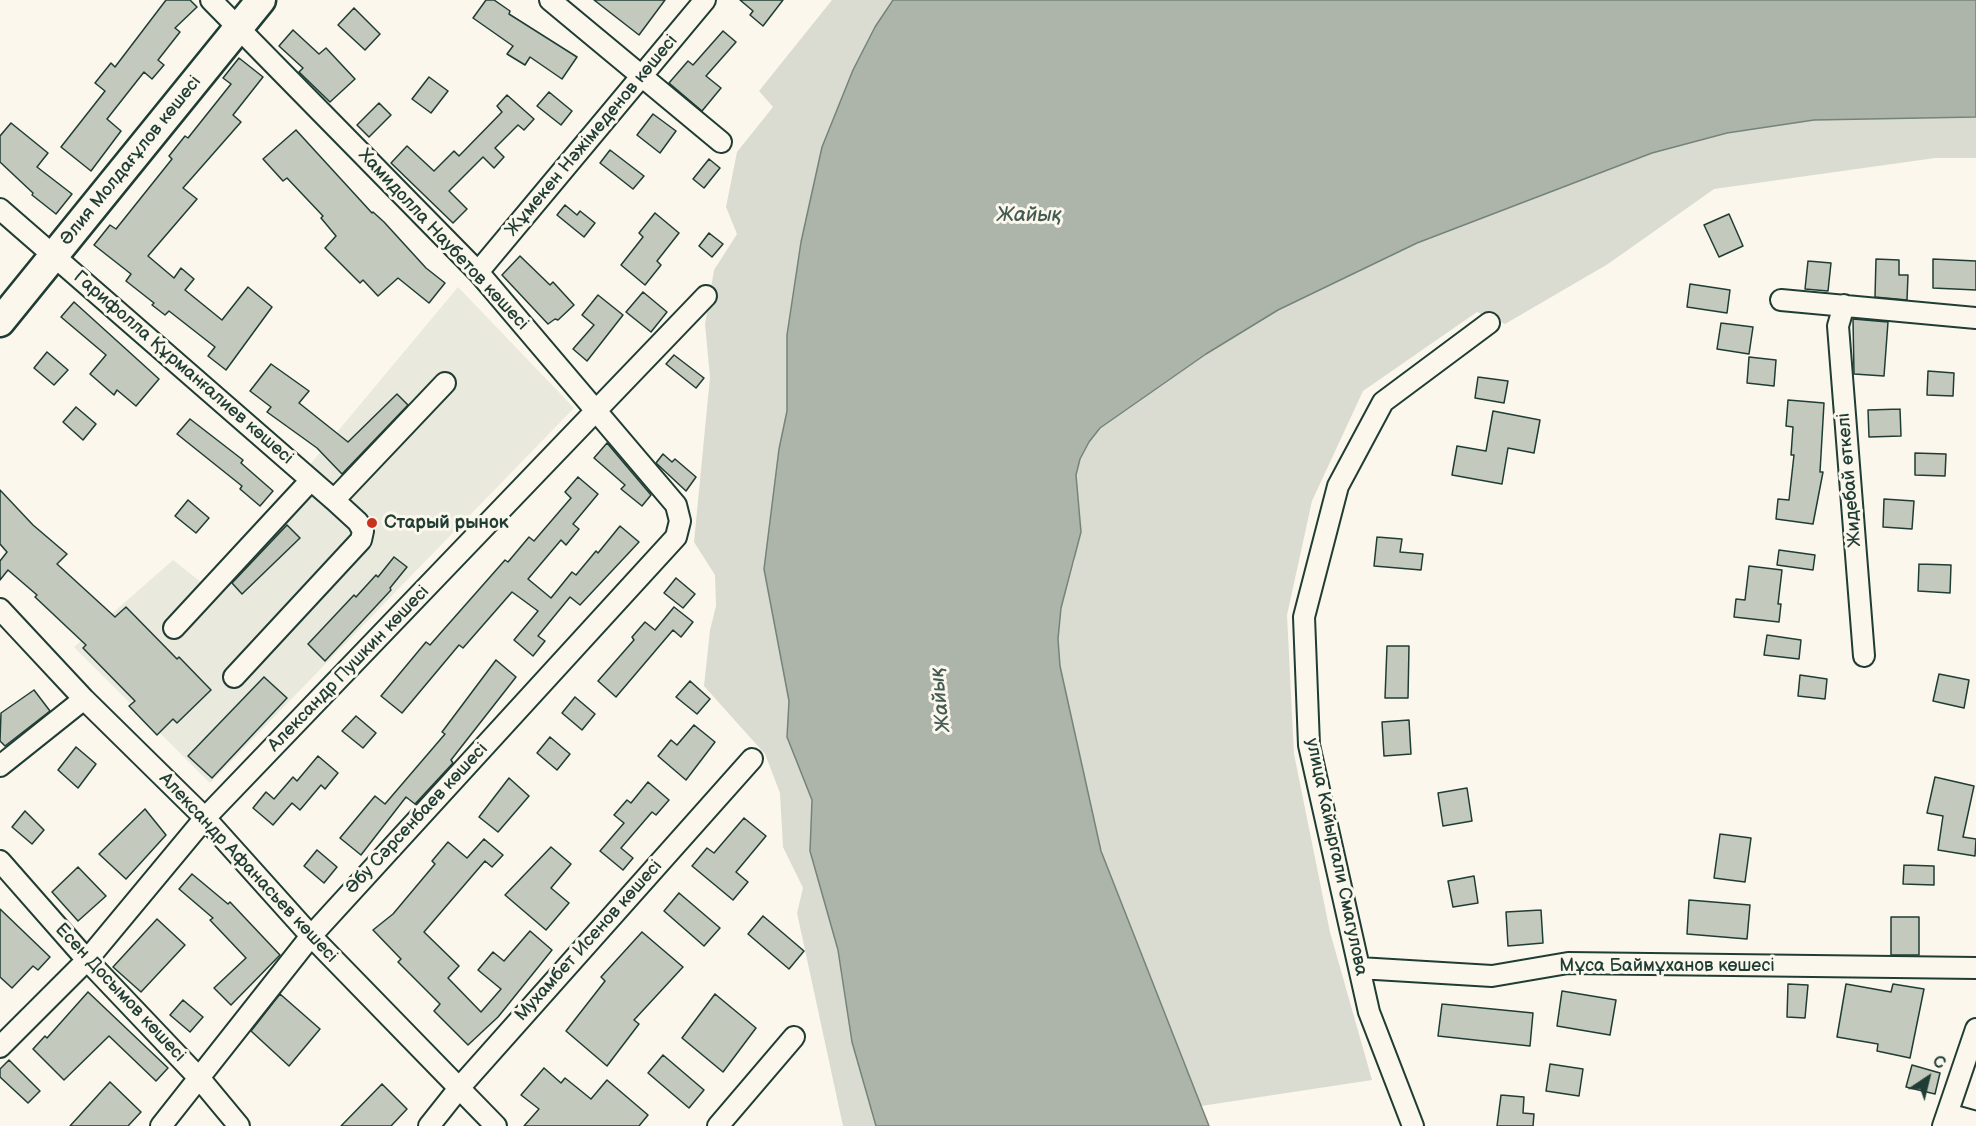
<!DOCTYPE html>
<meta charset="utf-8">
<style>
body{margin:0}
#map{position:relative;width:1976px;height:1126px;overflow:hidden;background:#fbf7ec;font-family:"Balsamiq Sans",sans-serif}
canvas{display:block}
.north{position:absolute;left:1898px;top:1048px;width:60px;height:60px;-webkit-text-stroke:4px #fbf7ec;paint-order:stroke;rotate:35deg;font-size:16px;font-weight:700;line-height:24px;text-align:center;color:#1f3d34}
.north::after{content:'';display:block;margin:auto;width:21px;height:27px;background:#1f3d34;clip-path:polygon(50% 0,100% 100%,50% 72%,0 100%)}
</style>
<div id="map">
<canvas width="1976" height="1126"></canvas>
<div class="north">С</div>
</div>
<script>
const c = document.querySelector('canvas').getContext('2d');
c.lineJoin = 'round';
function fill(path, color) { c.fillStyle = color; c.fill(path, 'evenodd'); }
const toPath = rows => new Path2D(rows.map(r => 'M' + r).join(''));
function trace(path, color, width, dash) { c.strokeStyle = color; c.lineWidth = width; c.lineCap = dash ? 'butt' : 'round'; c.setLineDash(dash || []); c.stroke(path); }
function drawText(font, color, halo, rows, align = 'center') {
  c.font = font + ' "Balsamiq Sans",sans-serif'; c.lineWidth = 6; c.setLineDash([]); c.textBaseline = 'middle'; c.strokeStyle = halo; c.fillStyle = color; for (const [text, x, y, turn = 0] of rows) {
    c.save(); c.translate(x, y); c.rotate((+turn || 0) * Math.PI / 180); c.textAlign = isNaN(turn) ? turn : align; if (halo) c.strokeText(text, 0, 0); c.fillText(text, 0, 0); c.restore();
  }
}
fill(toPath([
 [458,287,574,408,210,783,74,647,173,560,211,590,321,485,308,467]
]), '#eae9de');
fill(toPath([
 [832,0,893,0,875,27,853,70,822,147,801,242,787,335,787,411,779,449,764,569,789,701,787,737,812,800,810,851,838,950,852,1042,876,1126,843,1126,797,913,803,888,783,847,780,793,765,754,704,686,710,630,716,606,715,575,694,542,710,377,705,324,714,270,737,234,726,207,737,152,773,107,759,91],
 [1906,117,1976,117,1976,158,1935,158,1714,189,1608,264,1505,324,1477,312,1363,391,1312,501,1287,615,1294,754,1330,932,1372,1080,1201,1106,1101,851,1060,666,1058,639,1061,608,1075,560,1076,475,1079,459,1089,442,1100,428,1206,354,1278,310,1417,243,1652,153,1727,133,1814,120]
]), '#dbdcd1');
const water = toPath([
 [893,0,1976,0,1976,117,1814,120,1727,133,1652,153,1417,243,1278,310,1206,354,1100,428,1089,442,1080,459,1076,475,1081,532,1061,608,1058,639,1060,666,1101,851,1209,1126,876,1126,852,1042,838,950,810,851,812,800,787,737,789,701,764,569,779,449,787,411,787,335,801,242,822,147,853,70,875,27,893,0]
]);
fill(water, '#adb4aa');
trace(water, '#74847b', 1.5);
const building = toPath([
 [166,0,190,0,197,7,175,28,180,32,158,60,164,65,152,79,144,72,107,119,121,131,91,171,61,147,105,91,95,83,111,63,115,67,166,0],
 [486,0,494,0,510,11,509,14,577,57,562,79,530,57,525,65,507,54,513,46,473,18,486,0],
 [594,0,665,0,639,35,594,0],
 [740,0,783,0,763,26,750,15,753,11,740,0],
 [354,8,380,34,365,50,338,25,354,8],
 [293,30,319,54,326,48,355,79,330,102,299,72,303,68,279,46,293,30],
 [723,31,736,42,706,76,721,88,702,111,669,83,688,61,693,65,723,31],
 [239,58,263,77,233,115,241,122,183,188,197,199,148,256,174,278,181,268,194,279,185,290,222,320,248,287,272,307,226,370,208,356,215,347,169,311,165,315,152,305,154,303,126,281,131,274,94,245,110,225,116,229,172,159,169,156,185,136,188,138,231,84,223,78,239,58],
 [429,77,448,91,431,113,412,99,429,77],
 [549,92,572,111,561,125,537,106,549,92],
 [507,95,534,119,524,130,518,125,495,148,504,157,494,168,483,157,449,191,467,209,453,223,391,163,407,146,434,171,454,151,459,156,502,112,497,106,507,95],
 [379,103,391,115,369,137,357,125,379,103],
 [653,114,676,131,660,153,637,135,653,114],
 [11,123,48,153,37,167,72,194,56,214,32,195,33,193,0,162,0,136,11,123],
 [296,130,372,213,373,212,384,222,426,268,445,283,429,303,398,278,378,296,363,280,360,283,325,248,336,236,321,218,323,216,287,178,283,181,263,159,296,130],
 [610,150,644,176,633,189,600,163,610,150],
 [709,159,720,168,704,188,693,179,709,159],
 [565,205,577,215,580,211,595,223,584,237,557,215,565,205],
 [655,213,679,233,657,261,661,265,645,285,621,265,643,237,639,233,655,213],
 [1729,214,1743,246,1719,257,1704,225,1729,214],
 [709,233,723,244,712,257,699,246,709,233],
 [520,256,550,285,553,282,574,305,558,320,555,319,548,324,502,275,520,256],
 [1876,259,1899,260,1899,275,1908,275,1907,300,1875,297,1876,259],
 [1933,259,1976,261,1976,290,1933,288,1933,259],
 [1808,261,1831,263,1828,291,1805,289,1808,261],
 [1690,284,1730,290,1727,313,1687,307,1690,284],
 [643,292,667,312,651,332,626,312,643,292],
 [598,295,623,315,587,361,573,349,594,325,582,315,598,295],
 [74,302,159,379,136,406,117,390,114,395,90,374,106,355,61,317,74,302],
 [1853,319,1888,322,1884,376,1854,374,1853,319],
 [1721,323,1753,327,1749,354,1717,349,1721,323],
 [47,352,68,370,54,385,34,368,47,352],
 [674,355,704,378,696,388,666,364,674,355],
 [1749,357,1776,360,1774,386,1747,383,1749,357],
 [271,364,309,391,299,403,348,442,397,394,408,405,342,474,317,448,267,412,271,407,250,391,271,364],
 [1928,371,1954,373,1953,396,1927,395,1928,371],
 [1478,377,1508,381,1504,403,1475,398,1478,377],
 [1788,400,1824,403,1820,472,1823,472,1813,524,1776,519,1778,499,1789,500,1794,455,1791,455,1793,427,1786,426,1788,400],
 [76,407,96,424,83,440,63,422,76,407],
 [1900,409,1901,436,1869,437,1868,410,1900,409],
 [1493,411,1540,420,1534,453,1508,448,1502,484,1452,475,1457,446,1486,451,1493,411],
 [190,419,243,460,241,463,273,491,260,506,240,489,242,486,177,434,190,419],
 [607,443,651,495,642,506,621,489,625,485,594,458,607,443],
 [1915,453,1946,454,1945,476,1915,475,1915,453],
 [663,454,672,462,675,459,696,477,686,491,656,463,663,454],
 [578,477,598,494,573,524,579,529,566,545,561,540,528,579,551,598,572,572,576,575,596,551,598,553,620,526,639,542,580,605,570,597,538,636,545,641,533,656,514,640,538,611,512,592,463,648,459,645,402,713,381,696,426,642,430,645,505,560,508,562,529,537,534,541,571,498,565,492,578,477],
 [0,490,33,525,67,554,57,564,115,617,126,607,177,659,179,657,211,690,177,723,173,719,157,735,129,706,135,701,83,648,86,645,35,597,37,595,8,570,0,580,0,561,7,552,0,544,0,490],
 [1884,499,1914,501,1912,529,1883,527,1884,499],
 [188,500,209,518,196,533,175,516,188,500],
 [287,525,300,538,242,594,232,583,287,525],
 [1377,537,1402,539,1400,552,1423,554,1421,570,1374,566,1377,537],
 [1779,550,1815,555,1813,570,1777,565,1779,550],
 [394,557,407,567,390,588,391,590,325,661,308,644,354,595,356,597,376,575,378,577,394,557],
 [1919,564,1951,565,1950,593,1918,591,1919,564],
 [1749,566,1782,570,1778,604,1781,604,1779,622,1734,617,1736,599,1745,600,1749,566],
 [676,578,695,594,683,608,664,593,676,578],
 [674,607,693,622,681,637,673,630,616,697,598,681,634,640,632,637,645,622,655,630,674,607],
 [1767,635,1801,640,1799,659,1764,655,1767,635],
 [1387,646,1409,646,1408,698,1385,698,1387,646],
 [496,660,516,677,451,760,453,763,415,804,406,797,361,855,340,838,375,796,385,804,445,734,442,732,496,660],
 [1939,674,1969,680,1964,708,1933,701,1939,674],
 [1800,675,1827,679,1825,699,1798,696,1800,675],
 [264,677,287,698,212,778,188,756,264,677],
 [690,681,710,699,697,714,676,697,690,681],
 [34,690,50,711,5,746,0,741,1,713,34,690],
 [575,697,595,714,582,730,562,713,575,697],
 [356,716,376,733,363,748,342,731,356,716],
 [1409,720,1411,754,1384,756,1382,722,1409,720],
 [694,725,715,742,686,780,658,756,671,740,677,745,694,725],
 [550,737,570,754,557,770,537,753,550,737],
 [76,747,96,764,78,788,58,770,76,747],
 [318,756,338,773,325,789,321,785,300,810,292,803,273,825,253,808,266,792,274,799,293,777,297,781,318,756],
 [1935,777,1974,786,1963,837,1976,839,1975,856,1938,850,1943,816,1927,813,1935,777],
 [509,778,529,796,498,832,479,817,509,778],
 [648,782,669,800,656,815,652,812,621,848,633,858,623,870,600,851,624,823,614,815,627,800,631,803,648,782],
 [1467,788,1472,821,1443,826,1438,793,1467,788],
 [145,809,166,835,126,879,99,854,145,809],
 [25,811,44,830,32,844,12,827,25,811],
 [744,818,766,836,736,872,748,882,733,900,692,866,707,848,714,853,744,818],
 [1720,834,1751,838,1745,882,1714,878,1720,834],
 [484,839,503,855,492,867,485,861,424,932,459,966,448,978,481,1012,501,989,478,970,493,952,504,961,530,931,552,950,498,1017,468,1045,434,1011,440,1004,398,962,401,959,373,930,393,914,435,864,432,861,448,842,467,858,484,839],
 [551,847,571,864,551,888,569,903,546,930,505,895,551,847],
 [317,850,337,867,324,883,304,866,317,850],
 [1904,865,1934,866,1934,885,1903,884,1904,865],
 [78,867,106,896,78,921,52,892,78,867],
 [192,874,228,904,230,902,280,955,231,1005,214,988,246,958,210,920,213,918,179,889,192,874],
 [1474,876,1478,903,1453,907,1448,881,1474,876],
 [679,893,720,928,704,946,664,911,679,893],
 [1689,900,1750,905,1747,939,1687,934,1689,900],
 [0,909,50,957,38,970,33,966,12,988,0,977,0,909],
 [1541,910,1543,943,1508,946,1506,912,1541,910],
 [763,916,804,951,789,969,748,934,763,916],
 [1891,917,1919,917,1919,955,1891,955,1891,917],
 [157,919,185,945,141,992,113,967,157,919],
 [642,932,683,967,634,1020,639,1024,607,1066,566,1031,605,981,601,977,642,932],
 [1788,984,1808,985,1805,1018,1787,1017,1788,984],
 [1846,984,1891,992,1893,984,1924,989,1910,1058,1877,1051,1878,1044,1837,1037,1846,984],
 [1562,991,1616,1000,1610,1035,1557,1026,1562,991],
 [88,992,168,1068,156,1081,109,1036,64,1080,33,1049,45,1036,47,1038,88,992],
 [280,994,320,1029,289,1066,251,1031,280,994],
 [715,994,756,1028,723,1072,682,1038,715,994],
 [183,1000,203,1017,190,1032,170,1015,183,1000],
 [1442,1004,1533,1013,1530,1046,1438,1036,1442,1004],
 [663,1055,704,1090,689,1108,648,1073,663,1055],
 [9,1060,40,1091,28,1103,0,1077,0,1069,9,1060],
 [1550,1064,1583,1069,1579,1096,1546,1091,1550,1064],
 [1912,1065,1940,1073,1935,1094,1906,1087,1912,1065],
 [544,1068,561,1083,565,1078,591,1099,607,1080,648,1115,639,1126,524,1126,539,1109,521,1095,544,1068],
 [110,1082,141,1112,128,1126,70,1126,110,1082],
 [382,1084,407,1109,391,1126,341,1126,382,1084],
 [1501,1095,1524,1097,1523,1113,1534,1114,1533,1126,1497,1126,1501,1095]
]);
fill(building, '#c4c9be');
trace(building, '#1f3d34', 1.5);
const street = toPath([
 [550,0,721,142],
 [0,209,334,500,358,522,363,531,361,540,234,677],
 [478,272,705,0],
 [1781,300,1976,318],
 [1844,305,1838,326,1864,656],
 [334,500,445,383],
 [0,609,84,699,205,818,311,936,496,1126],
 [174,628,311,480],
 [0,766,84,699],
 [0,861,87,960,200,1079,239,1126],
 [1359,968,1492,976,1568,963,1976,968],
 [0,1047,87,960,205,818,706,296],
 [1948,1114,1976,1122],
 [161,1126,311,936,676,537,680,521,676,505,478,272,211,0],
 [429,1126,460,1087,752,759],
 [718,1126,794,1037],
 [1413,1126,1369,1012,1309,745,1304,617,1338,486,1383,402,1489,323],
 [1943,1126,1976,1029]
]);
const secondary = toPath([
 [0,322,261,0]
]);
trace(street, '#1f3d34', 24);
trace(secondary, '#1f3d34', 33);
trace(street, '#fbf7ec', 20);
trace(secondary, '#fbf7ec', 28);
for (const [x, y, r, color] of [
 [372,523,6,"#c8321e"]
]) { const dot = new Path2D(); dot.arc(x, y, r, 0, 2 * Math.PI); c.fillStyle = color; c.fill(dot); trace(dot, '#fbf7ec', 2); }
drawText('18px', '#1f3d34', '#fbf7ec', [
 ["Жұмекен Нәжімеденов көшесі",592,136,-50],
 ["Әлия Молдағұлов көшесі",131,161,-51],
 ["Хамидолла Наубетов көшесі",443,240,47],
 ["Гарифолла Құрманғалиев көшесі",183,368,41],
 ["Жидебай өткелі",1850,480,-95],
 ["Александр Пушкин көшесі",349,669,-46],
 ["Әбу Сәрсенбаев көшесі",417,819,-47],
 ["улица Кайыргали Смагулова",1336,857,78],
 ["Александр Афанасьев көшесі",248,868,47],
 ["Мухамбет Исенов көшесі",589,941,-48],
 ["Мұса Баймұханов көшесі",1667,966],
 ["Есен Досымов көшесі",120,993,47]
]);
drawText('bold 18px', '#1f3d34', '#fbf7ec', [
 ["Старый рынок",384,523]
], 'left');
drawText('italic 20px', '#425b52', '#fbf7ec', [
 ["Жайық",1029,216],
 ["Жайық",941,700,-96]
]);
</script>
